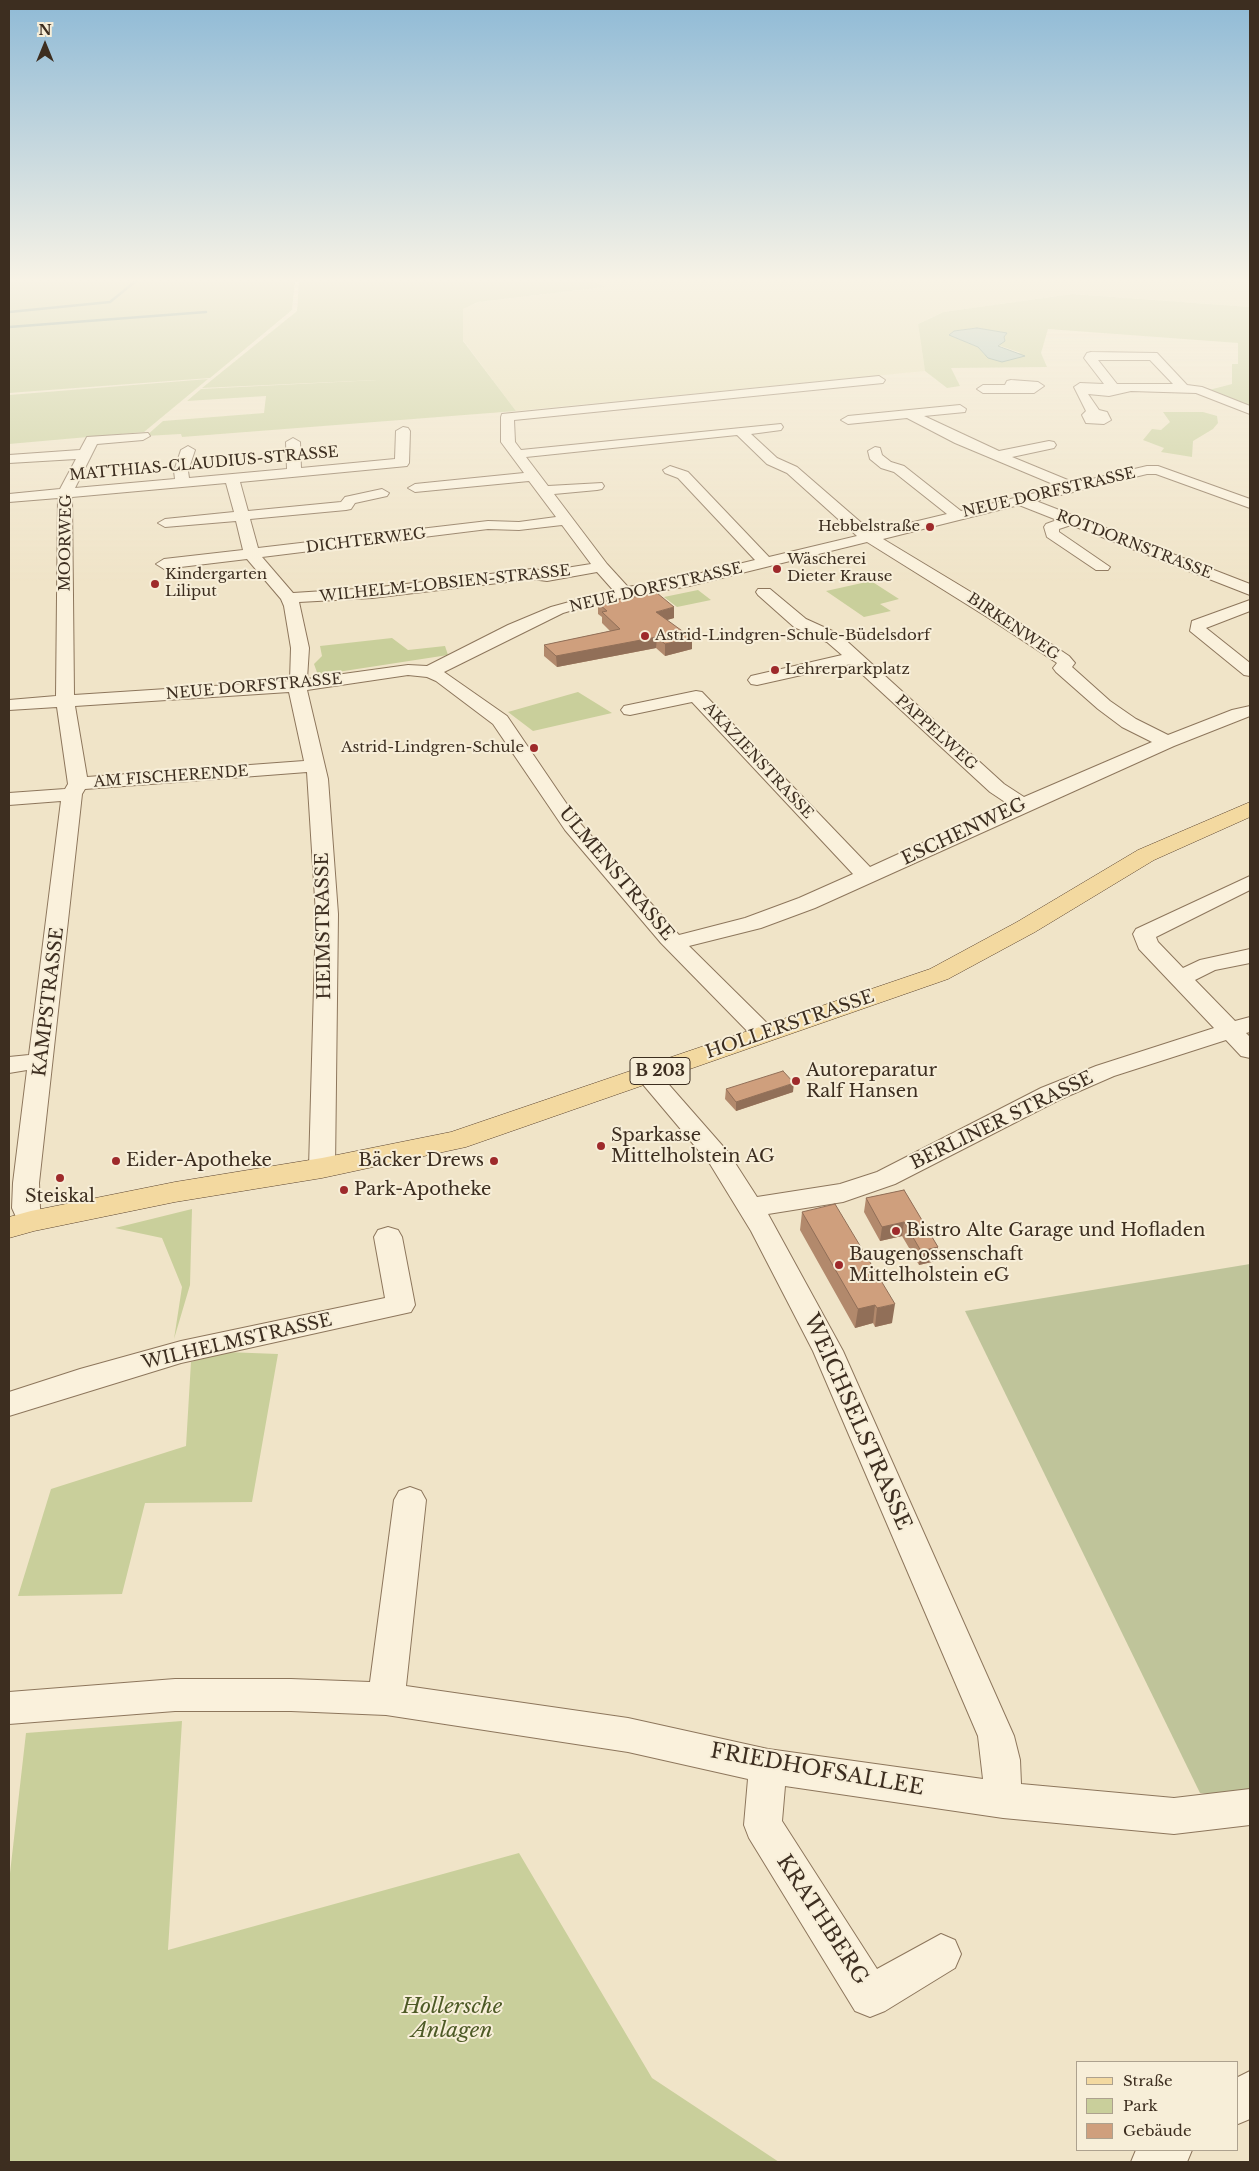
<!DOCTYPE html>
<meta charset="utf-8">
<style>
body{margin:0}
#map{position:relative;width:1259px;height:2171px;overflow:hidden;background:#f0e4c8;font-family:"Libre Baskerville",serif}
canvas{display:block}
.frame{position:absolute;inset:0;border:10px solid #3d2e20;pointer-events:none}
.legend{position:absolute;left:1076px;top:2061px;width:162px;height:90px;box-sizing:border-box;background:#f7eed8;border:1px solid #ada18e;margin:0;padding:6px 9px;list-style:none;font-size:15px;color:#3d2e20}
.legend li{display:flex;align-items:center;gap:10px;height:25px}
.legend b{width:25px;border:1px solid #ada18e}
.north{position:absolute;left:20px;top:20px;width:50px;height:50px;-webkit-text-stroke:4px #f7eed8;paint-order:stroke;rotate:0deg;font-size:14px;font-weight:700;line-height:20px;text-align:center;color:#3d2e20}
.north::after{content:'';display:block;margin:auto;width:18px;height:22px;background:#3d2e20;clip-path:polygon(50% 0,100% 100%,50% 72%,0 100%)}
</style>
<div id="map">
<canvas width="1259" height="2171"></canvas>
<div class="frame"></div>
<ul class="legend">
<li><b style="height:6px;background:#f3d9a0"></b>Straße</li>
<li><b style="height:14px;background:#c9cf9b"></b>Park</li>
<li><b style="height:14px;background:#cf9f7d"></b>Gebäude</li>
</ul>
<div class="north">N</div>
</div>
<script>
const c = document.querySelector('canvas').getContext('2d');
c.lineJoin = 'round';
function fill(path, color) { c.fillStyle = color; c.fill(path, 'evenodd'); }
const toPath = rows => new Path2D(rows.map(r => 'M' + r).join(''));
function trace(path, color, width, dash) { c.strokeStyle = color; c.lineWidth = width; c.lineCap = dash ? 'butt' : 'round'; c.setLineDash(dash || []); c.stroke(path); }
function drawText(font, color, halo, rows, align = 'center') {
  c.font = font + ' "Libre Baskerville",serif'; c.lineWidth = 4; c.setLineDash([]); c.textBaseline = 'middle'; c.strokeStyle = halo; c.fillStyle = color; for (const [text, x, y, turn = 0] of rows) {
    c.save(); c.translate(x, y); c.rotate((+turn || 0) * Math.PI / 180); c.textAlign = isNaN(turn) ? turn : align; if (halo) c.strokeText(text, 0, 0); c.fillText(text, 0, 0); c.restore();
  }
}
fill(toPath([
 [588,280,1250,280,1250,307,1072,294,943,312,918,324,925,371,516,411,463,340,463,309,478,302,604,287]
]), '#e6deb5');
fill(toPath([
 [9,280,588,280,605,287,478,302,463,309,463,341,516,411,182,437,181,434,146,436,163,421,264,413,266,396,187,401,201,389,377,380,202,388,297,311,299,281,295,282,292,310,210,378,9,393],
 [1072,294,1250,307,1250,406,1209,390,1232,384,1232,364,1238,364,1238,343,1048,329,1041,353,1047,367,951,368,960,386,947,388,925,371,918,324,933,317,943,312],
 [977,328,1007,333,1004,337,1005,341,998,345,1021,353,985,355,978,347,949,335,954,331],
 [208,379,144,432,9,444,9,395],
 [1163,412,1203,412,1217,416,1218,423,1213,429,1193,441,1192,457,1161,452,1164,448,1143,440,1152,429,1161,430,1170,422],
 [871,581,899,599,880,604,891,611,864,617,826,591],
 [698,590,711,600,677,607,664,597],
 [392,638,408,650,445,646,448,655,318,675,314,664,322,656,320,646],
 [578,692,612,713,533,731,508,712],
 [192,1209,190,1285,174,1339,182,1287,162,1238,115,1228],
 [226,1352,278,1354,252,1502,145,1503,122,1594,18,1596,51,1489,186,1446,191,1362],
 [182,1721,168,1950,519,1853,652,2078,779,2162,9,2162,9,1882,26,1733]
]), '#c9cf9b');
fill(toPath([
 [1250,1264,1250,1795,1230,1797,1200,1793,965,1311]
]), '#bfc49a');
const water = toPath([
 [977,328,1007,333,1004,337,1005,341,998,346,1025,356,1002,362,988,358,978,347,949,335,954,331,977,328]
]);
fill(water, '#a9c4bc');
trace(water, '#6f938a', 1);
trace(toPath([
 [9,312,110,302,137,280],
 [9,327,206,312]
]), '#6f938a', 2.5);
const minor = toPath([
 [1091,352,1157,353,1187,385,1202,387,1250,406,1250,414,1196,393,1131,391,1109,396,1088,394,1099,410,1107,412,1111,420,1104,424,1086,423,1082,415,1086,411,1074,387,1080,383,1104,384,1084,358,1087,353,1091,352],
 [1098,360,1150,360,1173,384,1117,384,1098,360],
 [879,376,885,380,883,383,514,420,515,442,521,450,781,424,783,427,781,430,751,434,777,458,797,467,872,532,947,514,894,472,881,468,870,459,868,451,875,447,880,448,882,455,891,462,904,466,961,511,1060,487,955,443,907,418,848,424,841,420,848,416,960,405,966,409,965,412,924,416,999,451,1049,441,1054,442,1056,445,1054,448,1012,457,1075,483,1147,466,1158,466,1250,499,1250,508,1156,474,1147,474,1036,501,1250,584,1250,595,1071,525,1059,529,1059,532,1110,567,1108,570,1096,570,1047,537,1044,527,1046,524,1057,520,1019,505,883,539,999,609,1069,656,1075,663,1072,667,1110,701,1136,719,1168,735,1232,710,1250,706,1250,716,1174,746,815,908,761,928,689,946,773,1029,776,1034,773,1039,764,1041,755,1039,661,943,565,830,493,724,436,681,427,677,408,675,307,690,328,779,338,914,335,1168,331,1174,322,1177,313,1174,309,1168,316,914,307,772,85,789,82,794,39,1183,40,1208,45,1221,41,1228,31,1230,21,1228,12,1208,13,1183,27,1070,9,1073,9,1057,29,1055,61,801,9,805,9,793,65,789,68,784,57,707,9,710,9,700,56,696,58,498,9,502,9,494,60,489,76,459,9,463,9,455,80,450,87,437,148,433,150,436,143,440,97,444,75,488,175,479,174,471,181,450,188,446,195,450,188,471,189,478,287,469,286,442,293,438,300,442,301,468,395,459,396,431,403,427,408,428,410,431,409,463,407,466,240,482,248,511,341,502,345,497,382,489,389,493,387,496,355,503,351,509,346,510,250,519,258,548,488,521,519,522,556,517,529,481,415,492,408,488,415,484,524,473,501,442,501,417,502,414,879,376],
 [737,435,767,464,787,473,857,536,769,557,688,472,670,466,663,470,665,473,678,478,755,560,689,576,628,587,607,564,554,494,597,490,602,489,604,486,602,483,548,486,526,457,737,435],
 [226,483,234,512,165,519,158,523,165,527,236,521,243,550,164,559,156,564,164,569,247,559,281,599,284,606,291,648,290,681,74,695,72,497,226,483],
 [562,525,591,564,547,571,532,569,372,588,293,593,262,557,488,529,519,530,562,525],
 [867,542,987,617,1057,663,1053,668,1056,672,1098,709,1122,727,1152,742,1024,797,1004,784,839,634,806,619,770,589,758,589,756,592,758,595,794,627,827,642,842,655,751,676,748,680,751,684,757,685,851,664,990,792,1008,804,870,867,702,692,696,691,624,706,621,710,624,714,630,715,692,702,853,874,799,898,745,918,679,935,579,822,507,716,444,672,563,613,603,601,689,586,867,542],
 [597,572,613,590,551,607,508,625,427,666,408,665,307,679,309,648,299,602,372,598,532,579,547,581,597,572],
 [289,692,304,761,87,777,75,706,289,692],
 [1011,380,1038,382,1044,386,1034,393,983,393,977,389,983,385,1005,385,1007,381,1011,380],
 [1250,600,1250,611,1206,628,1250,663,1250,676,1244,675,1190,631,1192,621,1250,600],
 [1250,876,1250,890,1156,937,1158,942,1183,968,1200,960,1250,949,1250,963,1215,970,1195,980,1235,1021,1250,1017,1250,1032,1246,1033,1250,1037,1250,1058,1241,1056,1226,1040,1114,1076,1059,1100,895,1184,843,1202,768,1214,843,1351,1014,1736,1020,1760,1021,1784,1174,1798,1250,1789,1250,1825,1174,1834,1003,1818,785,1786,782,1821,877,1969,941,1934,955,1940,961,1954,955,1968,885,2011,870,2017,855,2011,749,1838,744,1825,748,1779,628,1752,386,1715,291,1711,175,1711,9,1724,9,1692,175,1679,291,1679,370,1682,394,1500,399,1491,410,1487,421,1491,426,1500,406,1686,628,1718,768,1749,983,1779,978,1736,813,1351,751,1231,710,1164,635,1075,638,1070,647,1067,656,1070,728,1152,757,1197,840,1184,877,1172,1041,1088,1096,1066,1214,1028,1139,949,1133,934,1136,929,1250,876],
 [388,1227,398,1230,402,1237,415,1305,411,1312,181,1363,9,1416,9,1392,80,1369,181,1341,385,1298,374,1237,378,1230,388,1227],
 [1250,2071,1250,2119,1238,2124,1238,2077,1250,2071],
 [1136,2150,1192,2150,1187,2162,1131,2162,1136,2150]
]);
const major = toPath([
 [1250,802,1250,817,1154,860,1035,932,948,979,466,1147,322,1178,175,1202,34,1231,9,1238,9,1217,31,1211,175,1182,322,1158,451,1132,930,969,1017,922,1138,850,1250,802]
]);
trace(minor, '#8d765c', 2);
trace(major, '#5b4430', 1);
fill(minor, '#faf1dc');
fill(major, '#f3d9a0');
fill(toPath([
 [598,603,674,618,667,620,692,649,665,656,656,648,557,667,544,656,544,645,610,631,602,623,602,617,598,614],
 [726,1089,793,1092,736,1111,725,1099],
 [904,1190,938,1247,936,1261,919,1265,902,1236,880,1241,864,1212,866,1198],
 [802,1212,892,1323,875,1327,873,1323,855,1328,800,1230]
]), '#b2896c');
fill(toPath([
 [674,607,674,618,656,623,656,612],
 [657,637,656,648,557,667,556,656],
 [692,638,692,649,665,656,665,644],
 [794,1083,793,1092,736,1111,736,1102],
 [904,1222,902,1236,880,1241,882,1227],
 [938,1247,936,1261,919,1265,921,1251],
 [895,1304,892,1323,875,1327,877,1308],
 [875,1305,873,1323,855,1328,858,1309]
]), '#916f58');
const building = toPath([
 [657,593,674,607,656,612,692,638,665,644,657,637,556,656,544,645,620,629,602,612,607,611,598,603,657,593],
 [783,1071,794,1083,736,1102,726,1089,783,1071],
 [904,1190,938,1247,921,1251,904,1222,882,1227,866,1198,904,1190],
 [835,1204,895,1304,877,1308,875,1305,858,1309,802,1212,835,1204]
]);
fill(building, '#cf9f7d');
trace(building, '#916f58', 1);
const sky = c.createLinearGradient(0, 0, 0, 584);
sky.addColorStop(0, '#8fbad6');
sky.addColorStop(0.48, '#f8f3e6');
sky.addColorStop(1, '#f8f3e600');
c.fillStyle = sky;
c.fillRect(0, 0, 1259, 584);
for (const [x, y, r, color] of [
 [930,527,5,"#9e2a2b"],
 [777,569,5,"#9e2a2b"],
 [155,584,5,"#9e2a2b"],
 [645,636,5,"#9e2a2b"],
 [775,670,5,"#9e2a2b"],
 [534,748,5,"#9e2a2b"],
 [796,1081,5,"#9e2a2b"],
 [601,1146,5,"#9e2a2b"],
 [116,1161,5,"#9e2a2b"],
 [494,1161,5,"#9e2a2b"],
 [60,1178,5,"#9e2a2b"],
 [344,1190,5,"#9e2a2b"],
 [896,1231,5,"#9e2a2b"],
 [839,1265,5,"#9e2a2b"]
]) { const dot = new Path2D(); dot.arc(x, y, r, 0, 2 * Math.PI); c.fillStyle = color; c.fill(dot); trace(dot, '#f7eed8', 2); }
drawText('15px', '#3d2e20', '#f7eed8', [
 ["MATTHIAS-CLAUDIUS-STRASSE",204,464,-5],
 ["NEUE DORFSTRASSE",1049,493,-13],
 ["DICHTERWEG",366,541,-7],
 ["MOORWEG",66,543,-89],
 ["ROTDORNSTRASSE",1134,545,21],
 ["WILHELM-LOBSIEN-STRASSE",445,584,-6],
 ["NEUE DORFSTRASSE",656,588,-13],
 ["BIRKENWEG",1013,627,34],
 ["NEUE DORFSTRASSE",254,687,-5],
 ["PAPPELWEG",936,733,42],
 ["AKAZIENSTRASSE",758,761,47],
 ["AM FISCHERENDE",171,777,-4]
]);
drawText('15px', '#3d2e20', '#f7eed8', [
 ["Hebbelstraße",920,527,"right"],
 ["Wäscherei",787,560],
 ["Dieter Krause",787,577],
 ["Kindergarten",165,575],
 ["Liliput",165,592],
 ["Astrid-Lindgren-Schule-Büdelsdorf",655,636],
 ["Lehrerparkplatz",785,670],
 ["Astrid-Lindgren-Schule",524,748,"right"]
], 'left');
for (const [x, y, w] of [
 [660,1071,60]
]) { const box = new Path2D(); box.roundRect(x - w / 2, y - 13.5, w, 27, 4); c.fillStyle = '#f7eed8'; c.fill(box); trace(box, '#3d2e20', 1); }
drawText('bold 16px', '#3d2e20', null, [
 ["B 203",660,1071]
]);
drawText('18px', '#3d2e20', '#f7eed8', [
 ["ESCHENWEG",964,832,-25],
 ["ULMENSTRASSE",616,874,50],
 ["HEIMSTRASSE",324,926,-91],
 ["KAMPSTRASSE",49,1002,-83],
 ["HOLLERSTRASSE",790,1025,-19],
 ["BERLINER STRASSE",1002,1121,-26],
 ["WILHELMSTRASSE",237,1342,-13]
]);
drawText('18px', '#3d2e20', '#f7eed8', [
 ["Autoreparatur",806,1071],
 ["Ralf Hansen",806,1092],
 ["Sparkasse",611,1136],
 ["Mittelholstein AG",611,1157],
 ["Eider-Apotheke",126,1161],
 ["Bäcker Drews",484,1161,"right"],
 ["Park-Apotheke",354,1190],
 ["Steiskal",60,1197,"center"],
 ["Bistro Alte Garage und Hofladen",906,1231],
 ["Baugenossenschaft",849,1255],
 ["Mittelholstein eG",849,1276]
], 'left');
drawText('21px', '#3d2e20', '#f7eed8', [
 ["WEICHSELSTRASSE",857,1422,66],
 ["FRIEDHOFSALLEE",817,1770,10],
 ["KRATHBERG",822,1920,57]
]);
drawText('italic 21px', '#4d5a26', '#f7eed8', [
 ["Hollersche",452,2007],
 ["Anlagen",452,2031]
]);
</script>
